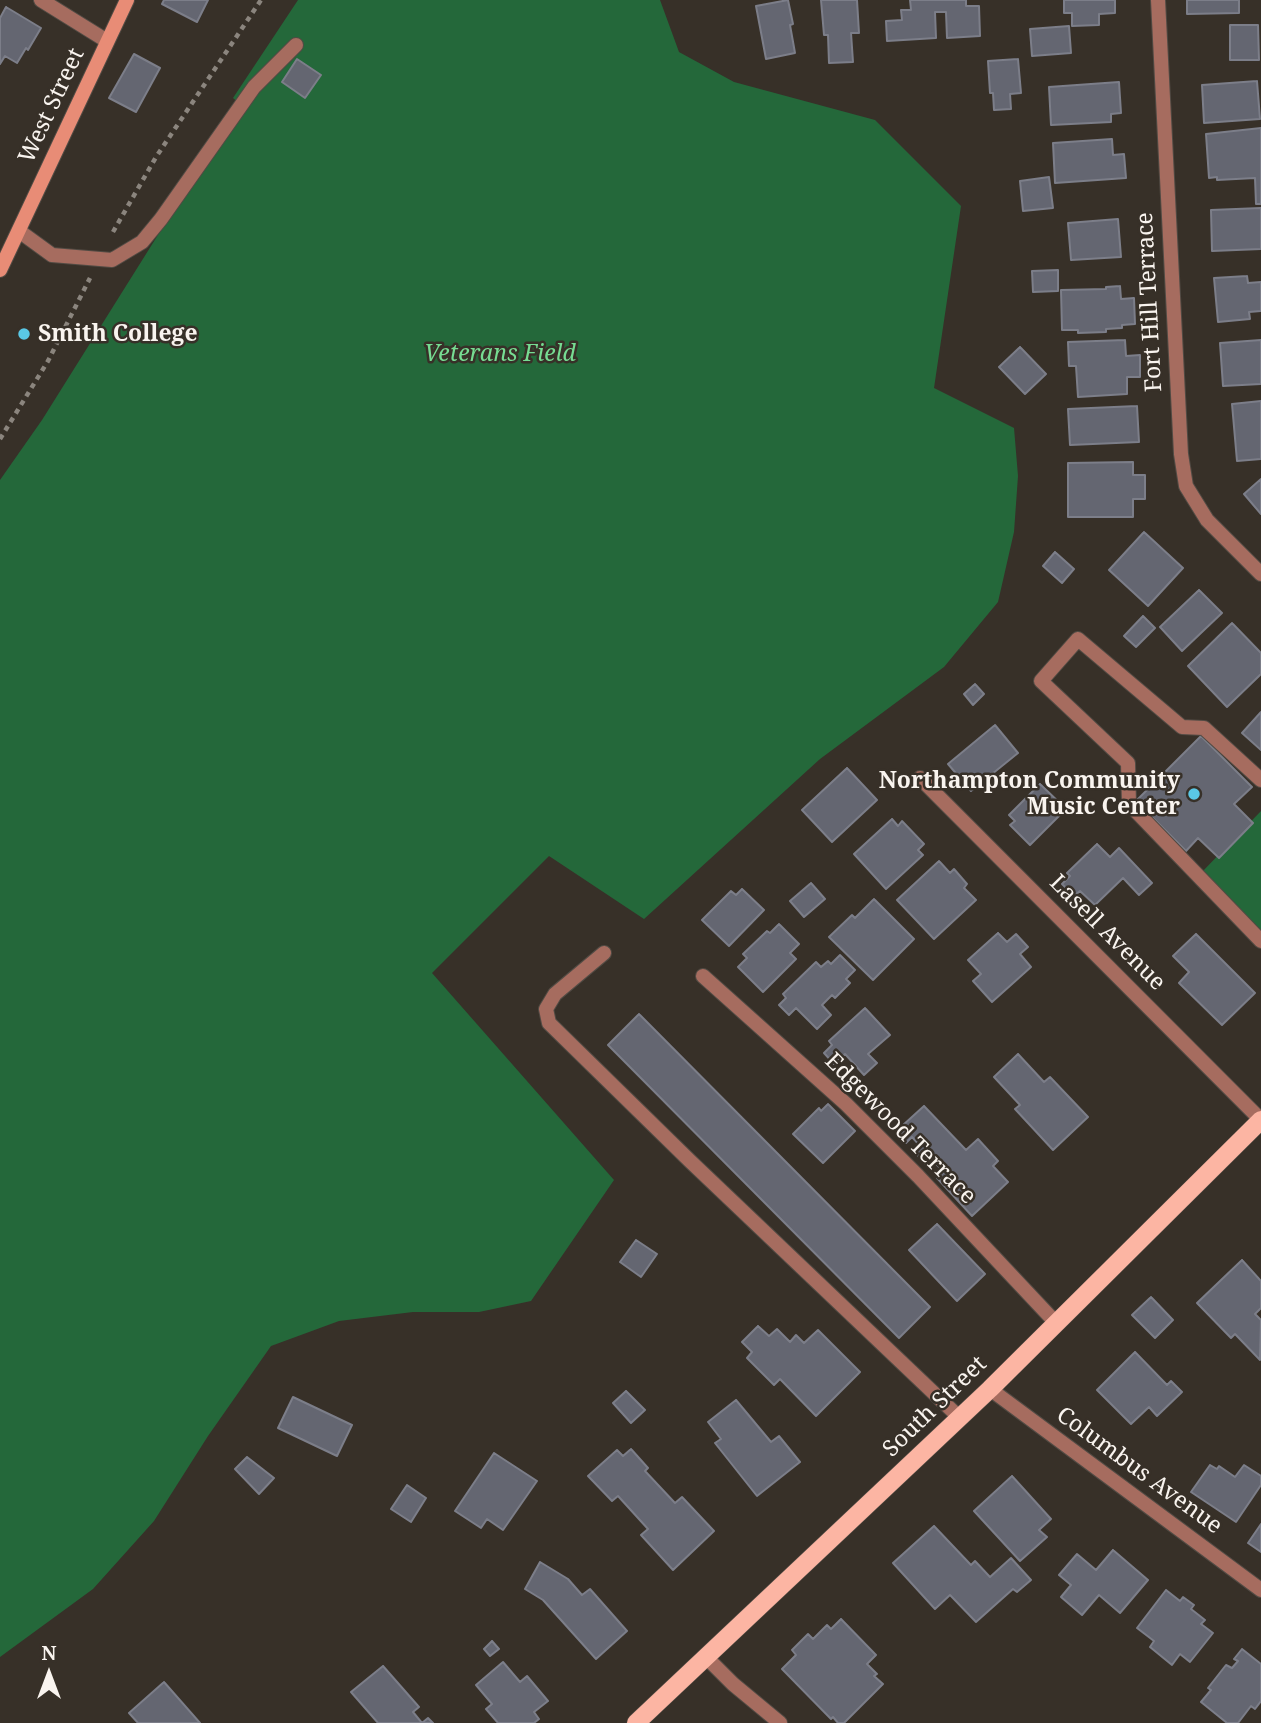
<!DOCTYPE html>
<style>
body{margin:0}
#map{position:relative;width:1261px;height:1723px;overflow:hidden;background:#373028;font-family:"Noto Serif",serif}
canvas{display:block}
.north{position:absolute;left:14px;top:1639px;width:70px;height:70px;-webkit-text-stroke:5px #373028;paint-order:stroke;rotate:0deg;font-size:19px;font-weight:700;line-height:28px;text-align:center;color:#f9f4ef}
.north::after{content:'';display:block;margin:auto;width:24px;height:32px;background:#f9f4ef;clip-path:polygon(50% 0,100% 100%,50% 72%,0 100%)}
</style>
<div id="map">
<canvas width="1261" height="1723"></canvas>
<div class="north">N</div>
</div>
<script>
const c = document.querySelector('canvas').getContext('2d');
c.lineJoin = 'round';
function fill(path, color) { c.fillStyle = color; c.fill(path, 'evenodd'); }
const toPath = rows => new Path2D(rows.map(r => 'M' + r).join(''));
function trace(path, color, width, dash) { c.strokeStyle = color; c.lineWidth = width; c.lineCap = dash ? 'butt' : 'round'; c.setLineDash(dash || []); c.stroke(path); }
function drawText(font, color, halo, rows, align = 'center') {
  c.font = font + ' "Noto Serif",serif'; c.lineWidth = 5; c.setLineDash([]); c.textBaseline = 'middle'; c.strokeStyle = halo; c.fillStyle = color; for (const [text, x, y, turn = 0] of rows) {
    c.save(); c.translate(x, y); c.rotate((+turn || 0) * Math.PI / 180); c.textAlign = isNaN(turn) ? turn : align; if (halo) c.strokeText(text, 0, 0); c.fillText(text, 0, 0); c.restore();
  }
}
fill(toPath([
 [298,0,660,0,679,52,734,82,875,120,961,206,934,388,1014,428,1018,476,1014,532,998,602,944,667,820,759,644,919,549,856,432,973,614,1180,531,1301,479,1312,413,1312,339,1321,271,1346,208,1436,154,1521,93,1589,0,1657,0,480,42,420,240,104,233,98],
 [1261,811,1261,930,1201,873]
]), '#24683a');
const building = toPath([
 [164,0,208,0,197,22,162,4,164,0],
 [788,0,793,24,790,25,795,53,766,59,756,6,788,0],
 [821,0,857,0,859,33,851,33,853,62,829,63,828,35,824,35,821,0],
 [910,0,966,0,966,6,979,6,980,36,947,38,946,12,935,12,936,38,887,41,886,21,902,20,901,10,911,10,910,0],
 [1064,0,1115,0,1115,13,1099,14,1099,25,1072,26,1072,13,1064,13,1064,0],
 [1187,0,1239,0,1239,13,1187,14,1187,0],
 [6,7,41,28,28,50,26,48,17,63,5,56,0,64,0,18,6,7],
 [1230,25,1258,25,1259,60,1230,60,1230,25],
 [1069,26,1071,53,1032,56,1030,29,1069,26],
 [134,54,160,68,136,112,109,98,134,54],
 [297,59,321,75,305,98,282,82,297,59],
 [1018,59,1021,93,1010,94,1011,109,994,110,993,93,990,93,988,61,1018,59],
 [1257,81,1260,119,1204,123,1202,85,1257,81],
 [1119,82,1121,113,1111,114,1111,122,1051,125,1049,87,1119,82],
 [1261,128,1261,204,1256,204,1255,178,1217,180,1217,177,1209,178,1206,134,1261,128],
 [1112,139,1113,155,1124,154,1126,178,1055,183,1053,143,1112,139],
 [1049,177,1053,208,1023,211,1020,181,1049,177],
 [1261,208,1261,249,1212,251,1211,210,1261,208],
 [1118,219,1121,257,1071,260,1068,223,1118,219],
 [1058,270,1058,291,1033,292,1032,271,1058,270],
 [1247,276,1248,283,1261,282,1261,311,1249,312,1250,319,1218,322,1214,278,1247,276],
 [1120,286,1121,299,1134,298,1135,324,1122,325,1122,328,1106,329,1106,332,1078,333,1078,330,1062,330,1061,290,1106,289,1106,287,1120,286],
 [1125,340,1126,356,1140,355,1140,377,1127,377,1127,394,1078,397,1076,366,1069,366,1068,342,1125,340],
 [1261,340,1261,384,1223,386,1220,343,1261,340],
 [1020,347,1046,374,1025,394,999,367,1020,347],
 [1261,401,1261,459,1237,461,1232,404,1261,401],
 [1137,406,1139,442,1070,445,1068,409,1137,406],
 [1133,462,1133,475,1145,475,1145,499,1133,499,1133,517,1068,517,1068,463,1133,462],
 [1261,479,1261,514,1244,494,1261,479],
 [1144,532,1183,568,1148,606,1109,570,1144,532],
 [1055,552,1074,569,1062,583,1043,566,1055,552],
 [1199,590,1222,613,1182,651,1160,627,1199,590],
 [1143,616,1155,628,1136,647,1124,636,1143,616],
 [1232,623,1261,653,1261,674,1227,707,1188,666,1232,623],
 [975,684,984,694,973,705,964,694,975,684],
 [1261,712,1261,750,1242,733,1261,712],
 [995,725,1018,753,971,791,948,764,995,725],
 [1201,736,1252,787,1234,804,1253,823,1219,858,1198,838,1186,851,1136,801,1201,736],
 [847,768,877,800,832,842,802,810,847,768],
 [1040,784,1066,809,1030,845,1010,825,1015,821,1009,815,1040,784],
 [892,819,898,826,902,821,924,844,918,850,923,855,886,889,854,854,892,819],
 [1097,844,1110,857,1119,848,1152,883,1139,895,1123,878,1095,905,1080,891,1074,896,1062,884,1070,876,1067,873,1097,844],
 [939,861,950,873,954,869,967,884,964,888,976,900,934,939,897,900,939,861],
 [811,883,825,899,804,917,790,901,811,883],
 [742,889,764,910,729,946,702,920,731,891,736,895,742,889],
 [874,899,914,939,873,980,829,937,852,915,855,918,874,899],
 [779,924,799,944,790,953,796,959,763,992,738,967,747,958,743,954,767,931,770,933,779,924],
 [998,933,1007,942,1016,934,1028,947,1020,954,1031,967,992,1002,973,981,981,974,968,960,998,933],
 [1196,934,1255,993,1222,1025,1179,983,1189,972,1173,956,1196,934],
 [840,955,855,970,846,979,850,983,835,998,832,995,822,1005,831,1015,817,1029,796,1008,789,1015,779,1005,786,998,783,994,816,962,821,967,828,961,831,964,840,955],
 [865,1008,890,1035,868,1054,877,1063,864,1075,845,1054,834,1064,824,1053,832,1045,829,1041,865,1008],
 [639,1014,930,1307,899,1338,608,1045,639,1014],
 [1018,1054,1044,1082,1050,1077,1088,1117,1053,1150,1015,1109,1020,1105,994,1077,1018,1054],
 [828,1104,855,1131,823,1163,793,1134,819,1108,821,1111,828,1104],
 [924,1106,966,1150,978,1139,998,1161,993,1166,1008,1182,972,1216,937,1178,944,1172,935,1163,929,1168,915,1152,921,1147,912,1137,906,1143,900,1136,906,1130,902,1126,924,1106],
 [937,1224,985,1274,957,1301,909,1250,937,1224],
 [636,1240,657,1254,641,1277,620,1262,636,1240],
 [1242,1260,1261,1281,1261,1308,1255,1314,1261,1320,1260,1360,1235,1334,1231,1338,1197,1303,1242,1260],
 [1151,1297,1173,1320,1155,1338,1132,1315,1151,1297],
 [758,1326,769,1336,777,1329,790,1342,796,1335,804,1343,818,1330,860,1372,816,1416,780,1379,774,1385,747,1358,752,1352,742,1342,758,1326],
 [1135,1352,1167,1385,1171,1381,1182,1392,1157,1416,1149,1407,1131,1424,1097,1390,1135,1352],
 [626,1391,645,1410,631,1423,613,1403,626,1391],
 [293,1397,352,1425,337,1456,278,1428,293,1397],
 [736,1400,771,1442,779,1436,800,1462,757,1496,715,1443,721,1439,708,1422,736,1400],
 [631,1449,648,1468,645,1471,675,1503,682,1497,714,1531,673,1570,641,1535,648,1529,618,1496,612,1501,588,1476,617,1450,623,1456,631,1449],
 [494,1453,537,1481,503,1530,487,1519,481,1528,455,1511,494,1453],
 [247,1457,274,1478,259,1494,235,1469,247,1457],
 [1210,1465,1217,1469,1219,1466,1235,1477,1244,1465,1261,1476,1261,1485,1236,1522,1191,1492,1210,1465],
 [1012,1476,1051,1519,1039,1530,1047,1537,1020,1561,974,1511,1012,1476],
 [407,1485,426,1498,411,1522,391,1509,407,1485],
 [1261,1524,1261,1552,1248,1543,1261,1524],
 [934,1526,971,1565,975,1561,990,1577,1011,1558,1031,1580,1017,1592,1013,1589,976,1622,950,1595,935,1609,893,1563,934,1526],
 [1113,1550,1148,1580,1120,1613,1099,1595,1082,1615,1061,1597,1071,1585,1059,1575,1077,1554,1096,1570,1113,1550],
 [540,1562,568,1579,582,1595,590,1589,627,1631,596,1659,543,1600,525,1589,540,1562],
 [1166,1590,1180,1601,1183,1597,1194,1605,1191,1609,1205,1620,1201,1624,1213,1633,1190,1662,1180,1654,1172,1665,1150,1647,1154,1641,1137,1628,1166,1590],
 [841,1619,876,1655,867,1664,877,1674,874,1676,883,1684,844,1723,838,1723,833,1717,831,1719,782,1669,796,1655,792,1650,808,1634,813,1639,827,1625,831,1629,841,1619],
 [492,1641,499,1649,490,1656,484,1649,492,1641],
 [1242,1649,1261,1664,1261,1701,1255,1709,1251,1706,1238,1723,1227,1723,1201,1702,1211,1690,1208,1688,1226,1665,1232,1668,1238,1661,1234,1659,1242,1649],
 [503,1662,520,1682,527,1676,548,1701,534,1712,539,1719,534,1723,498,1723,486,1709,492,1704,476,1685,503,1662],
 [383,1666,419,1707,413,1712,422,1723,428,1718,433,1723,378,1723,351,1692,383,1666],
 [164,1682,200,1723,138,1723,129,1713,164,1682]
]);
fill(building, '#646671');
trace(building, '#7c7e89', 2);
const service = toPath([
 [19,231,52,255,112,260,142,242,161,219,254,87,296,45],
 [1261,780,1204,728,1182,727,1078,639,1041,681,1128,763,1129,804,1261,941],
 [604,953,555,994,546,1009,549,1023,690,1161,960,1418]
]);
const minor = toPath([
 [41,0,107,41],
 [1158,0,1181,454,1186,486,1207,520,1261,574],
 [920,778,1261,1120],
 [703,976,846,1104,918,1176,1057,1324],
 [990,1389,1261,1590],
 [706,1657,733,1684,780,1723]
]);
const secondary = toPath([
 [0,270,127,0]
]);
const primary = toPath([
 [636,1723,990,1389,1261,1120]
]);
trace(service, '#524b44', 16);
trace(minor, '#524b44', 16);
trace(secondary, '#524b44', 16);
trace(primary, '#524b44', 19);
trace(toPath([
 [113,232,156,157,261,0],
 [0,439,48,361,90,278]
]), '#8b857e', 4.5, [5, 5]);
trace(service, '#a66c5f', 14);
trace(minor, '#a66c5f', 14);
trace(secondary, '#e88c76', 14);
trace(primary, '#fcb5a3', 18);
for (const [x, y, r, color] of [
 [24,334,7,"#5ac8e6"],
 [1194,794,7,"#5ac8e6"]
]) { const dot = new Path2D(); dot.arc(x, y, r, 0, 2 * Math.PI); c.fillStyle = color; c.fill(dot); trace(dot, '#373028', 2.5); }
drawText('23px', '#f9f4ef', '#373028', [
 ["West Street",52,106,-65],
 ["Fort Hill Terrace",1150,302,-93],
 ["Lasell Avenue",1107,933,45],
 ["Edgewood Terrace",900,1129,45],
 ["South Street",935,1407,-44],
 ["Columbus Avenue",1139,1471,36]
]);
drawText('bold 23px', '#f9f4ef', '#373028', [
 ["Smith College",38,334],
 ["Northampton Community",1180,781,"right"],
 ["Music Center",1180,807,"right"]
], 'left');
drawText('italic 23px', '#76dc92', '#373028', [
 ["Veterans Field",500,354]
]);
</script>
